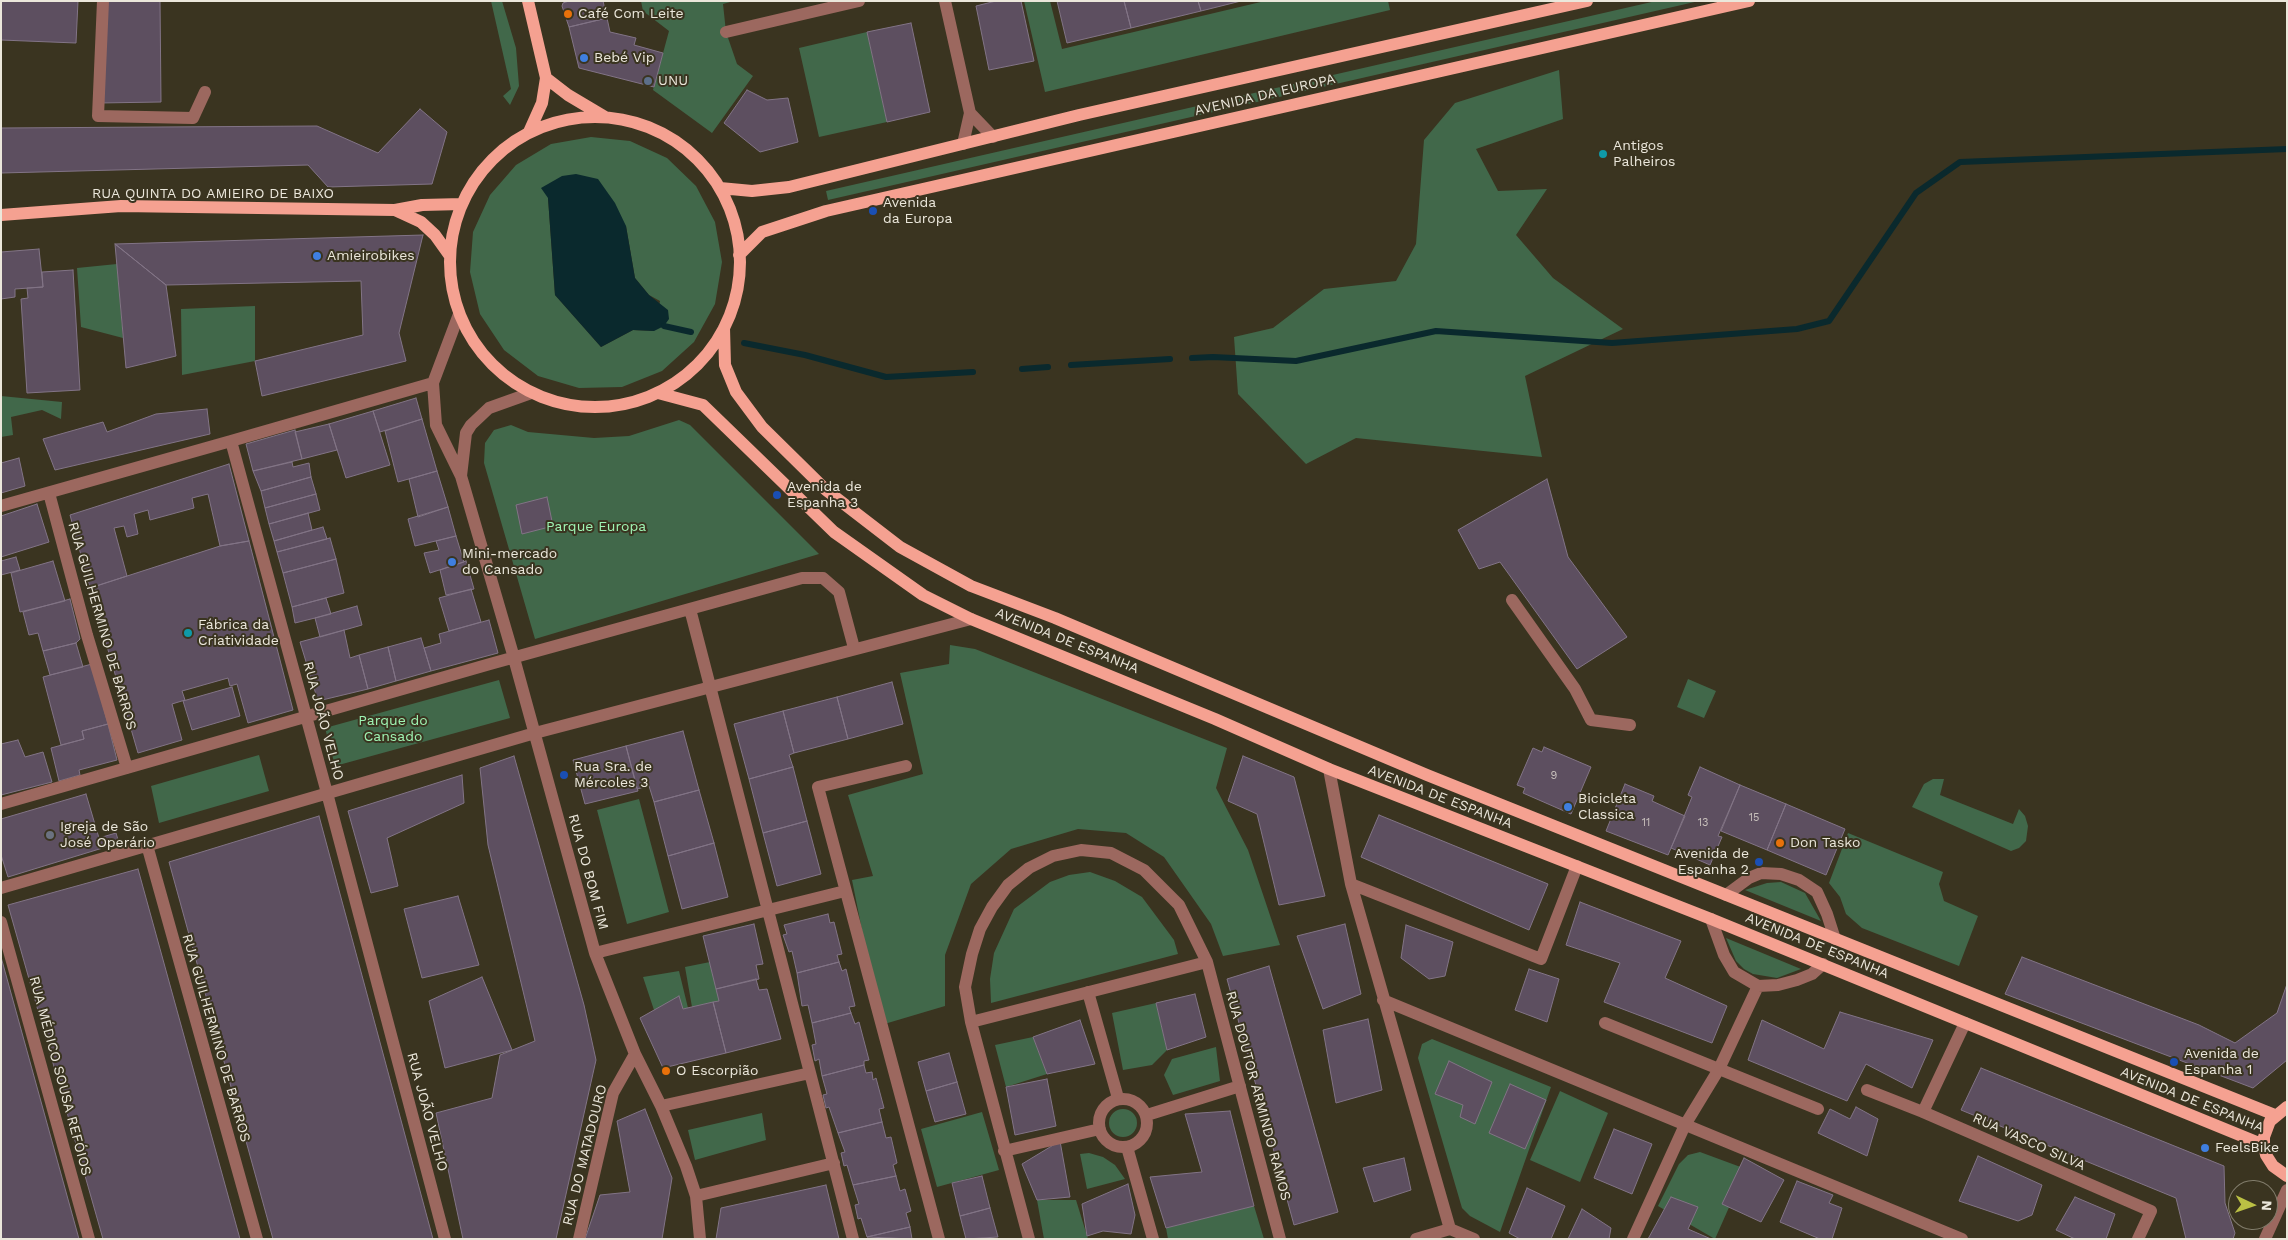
<!DOCTYPE html>
<meta charset="utf-8">
<style>
body{margin:0}
#map{position:relative;width:2288px;height:1240px;overflow:hidden;background:#3a3420;font-family:"Work Sans",sans-serif}
canvas{display:block}
.frame{position:absolute;inset:0;border:2px solid #ebe7db;pointer-events:none}
.north{position:absolute;left:2228px;top:1180px;width:50px;height:50px;box-sizing:border-box;background:#3a3420;border:1px solid #817c6b;border-radius:50%;rotate:93deg;font-size:14px;font-weight:700;line-height:20px;text-align:center;color:#ebe7db}
.north::after{content:'';display:block;margin:auto;width:18px;height:22px;background:#bbc044;clip-path:polygon(50% 0,100% 100%,50% 72%,0 100%)}
</style>
<div id="map">
<canvas width="2288" height="1240"></canvas>
<div class="frame"></div>
<div class="north">N</div>
</div>
<script>
const c = document.querySelector('canvas').getContext('2d');
c.lineJoin = 'round';
function fill(path, color) { c.fillStyle = color; c.fill(path, 'evenodd'); }
const toPath = rows => new Path2D(rows.map(r => 'M' + r).join(''));
function trace(path, color, width, dash) { c.strokeStyle = color; c.lineWidth = width; c.lineCap = dash ? 'butt' : 'round'; c.setLineDash(dash || []); c.stroke(path); }
function drawText(font, color, halo, rows, align = 'center') {
  c.font = font + ' "Work Sans",sans-serif'; c.lineWidth = 4; c.setLineDash([]); c.textBaseline = 'middle'; c.strokeStyle = halo; c.fillStyle = color; for (const [text, x, y, turn = 0] of rows) {
    c.save(); c.translate(x, y); c.rotate((+turn || 0) * Math.PI / 180); c.textAlign = isNaN(turn) ? turn : align; if (halo) c.strokeText(text, 0, 0); c.fillText(text, 0, 0); c.restore();
  }
}
fill(toPath([
 [491,1,502,1,516,48,519,86,510,105,503,96,511,89],
 [641,1,734,1,723,4,726,32,737,64,753,76,712,133,653,90,669,31,643,11],
 [1024,1,1050,1,1062,49,1265,1,1388,1,1390,10,1045,92],
 [1656,1,1699,1,828,200,826,191],
 [867,32,887,122,819,137,799,48],
 [1559,70,1563,119,1476,149,1498,191,1547,189,1516,235,1553,278,1623,329,1525,376,1542,457,1356,438,1306,464,1238,394,1234,337,1273,328,1324,289,1396,281,1416,244,1424,140,1455,103],
 [591,137,630,141,667,158,696,186,715,222,722,262,715,304,694,342,662,371,622,387,579,388,538,376,504,350,480,314,470,272,473,232,490,195,516,165,551,144],
 [548,198,626,226,635,278,649,295,660,301,654,331,633,330,601,347,555,295],
 [117,264,123,338,81,327,77,268],
 [255,306,255,361,182,375,181,309],
 [1,396,62,402,61,419,42,410,11,417,13,435,1,437],
 [679,420,690,425,819,554,535,639,484,463,485,443,494,430,511,425,528,432,594,438,629,436],
 [950,645,975,649,1227,748,1216,788,1248,850,1280,945,1223,956,1211,924,1164,857,1126,833,1078,829,1011,849,971,884,945,955,945,1006,881,1025,852,880,873,876,848,795,923,774,900,673,949,664],
 [1688,679,1716,691,1704,718,1677,707],
 [499,680,510,718,335,766,325,728],
 [259,755,269,791,159,823,151,786],
 [1933,779,1944,779,1940,795,2013,824,2019,809,2025,816,2028,826,2026,841,2019,848,2011,851,1912,807,1924,784],
 [639,799,669,912,627,924,597,810],
 [1848,833,1943,872,1939,884,1944,901,1978,916,1959,966,1862,928,1846,914,1840,897,1829,883],
 [1090,872,1115,881,1142,897,1174,940,1178,954,991,1003,990,979,994,953,1014,909,1050,882,1069,875],
 [1781,882,1805,893,1821,921,1745,890,1767,883],
 [1726,938,1801,969,1777,978,1753,974,1744,969,1736,961],
 [710,962,719,1001,692,1007,685,967],
 [679,971,688,1008,654,1010,643,977],
 [1156,1003,1167,1050,1152,1065,1123,1070,1112,1013],
 [1033,1037,1047,1074,1006,1087,995,1045],
 [1432,1039,1551,1087,1500,1232,1470,1216,1462,1208,1418,1058,1422,1044],
 [1216,1047,1220,1081,1173,1095,1164,1075,1172,1059],
 [1560,1091,1608,1113,1580,1182,1530,1160],
 '1109 1123a14 14 0 1 1 28 0a14 14 0 1 1-28 0Z',
 [982,1112,999,1170,937,1187,921,1129],
 [762,1113,766,1140,695,1160,688,1130],
 [1700,1152,1746,1169,1715,1239,1658,1206,1679,1164,1688,1155],
 [1089,1153,1103,1157,1115,1165,1125,1179,1087,1189,1080,1154],
 [1076,1200,1088,1239,1044,1239,1037,1200],
 [1254,1206,1264,1239,1168,1239,1166,1228]
]), '#41684a');
fill(toPath([
 [576,174,598,179,615,203,626,226,635,278,649,295,668,310,669,319,664,326,654,331,633,330,601,347,555,295,548,198,541,188,562,176]
]), '#0a292d');
trace(toPath([
 [664,326,691,332],
 [744,343,805,355,886,377,973,372],
 [1192,358,1213,357,1296,361,1436,331,1612,343,1797,329,1829,321,1916,193,1960,162,2287,149],
 [1071,365,1170,359],
 [1022,369,1048,367]
]), '#0a292d', 6);
const building = toPath([
 [1,1,78,1,76,43,1,40,1,1],
 [103,1,160,1,161,102,99,103,103,1],
 [569,1,603,1,607,18,569,27,562,6,563,3,569,1],
 [996,1,1021,1,1034,61,989,70,976,6,996,1],
 [1057,1,1124,1,1131,28,1067,43,1057,1],
 [1124,1,1198,1,1201,11,1131,28,1124,1],
 [1198,1,1241,1,1201,11,1198,1],
 [607,18,610,32,636,38,634,45,663,53,654,87,579,68,569,27,607,18],
 [911,23,930,112,887,122,867,32,911,23],
 [747,90,767,100,788,98,798,142,760,152,724,123,747,90],
 [420,109,447,132,432,184,328,187,308,165,1,173,1,128,317,126,378,153,420,109],
 [423,235,399,333,406,361,262,396,255,361,363,335,361,281,166,285,115,244,423,235],
 [115,244,166,285,176,356,126,368,115,244],
 [39,249,43,287,15,289,15,297,1,299,1,252,39,249],
 [73,270,80,390,27,393,21,299,28,298,27,288,43,287,42,272,73,270],
 [416,398,422,419,380,432,373,411,416,398],
 [207,409,210,434,55,470,43,439,103,422,107,432,156,414,207,409],
 [373,411,390,465,346,478,329,424,373,411],
 [422,419,437,471,398,482,385,431,422,419],
 [329,424,337,450,302,459,295,432,329,424],
 [295,430,302,459,253,471,246,444,295,430],
 [19,458,25,486,1,493,1,463,19,458],
 [292,462,293,467,309,463,311,477,261,491,253,471,292,462],
 [229,464,249,541,220,546,208,494,192,498,194,508,150,520,148,510,134,514,138,534,127,537,124,526,114,528,127,576,90,588,70,515,229,464],
 [437,471,448,507,418,517,409,479,437,471],
 [311,477,316,494,265,508,261,491,311,477],
 [1547,479,1568,557,1627,637,1577,669,1500,562,1479,569,1458,530,1547,479],
 [316,494,320,510,269,524,265,508,316,494],
 [547,497,553,526,522,534,516,505,547,497],
 [37,504,49,542,1,557,1,516,37,504],
 [448,507,456,536,415,546,408,519,448,507],
 [308,513,312,530,274,541,269,524,308,513],
 [323,527,327,539,277,552,274,541,323,527],
 [456,536,464,562,430,573,424,553,439,550,436,541,456,536],
 [330,538,336,559,283,573,277,552,330,538],
 [249,541,293,710,248,723,237,684,230,686,228,678,182,691,185,700,172,704,182,740,138,753,90,588,220,546,249,541],
 [16,557,20,570,1,575,1,561,16,557],
 [336,559,344,593,292,607,283,573,336,559],
 [53,561,65,601,20,612,11,573,53,561],
 [466,561,474,589,446,595,440,570,466,561],
 [471,589,481,622,449,631,439,598,471,589],
 [326,598,331,614,295,623,292,607,326,598],
 [70,599,80,639,76,643,43,651,38,633,29,635,23,612,70,599],
 [357,606,362,625,320,637,315,618,357,606],
 [489,620,498,653,431,671,424,648,441,643,439,634,489,620],
 [344,630,350,658,359,655,368,689,318,701,300,642,344,630],
 [421,638,431,671,396,681,388,647,421,638],
 [76,643,83,667,50,675,43,651,76,643],
 [388,647,396,681,368,689,359,655,388,647],
 [92,664,108,724,82,731,84,739,61,745,43,677,92,664],
 [892,682,903,724,848,739,837,697,892,682],
 [232,687,240,716,192,730,183,701,232,687],
 [837,697,848,739,794,753,783,711,837,697],
 [783,711,794,753,789,755,793,767,749,779,734,724,783,711],
 [108,724,117,760,79,770,80,775,59,781,51,748,84,739,82,731,108,724],
 [683,731,699,790,654,802,649,786,637,789,626,746,683,731],
 [18,740,25,757,43,752,52,782,1,795,1,744,18,740],
 [626,746,638,791,585,804,573,760,626,746],
 [1544,747,1591,767,1571,814,1523,793,1525,788,1517,785,1533,748,1542,752,1544,747],
 [514,756,584,1005,596,1060,556,1239,463,1239,436,1113,492,1098,500,1055,535,1041,488,845,480,768,514,756],
 [1243,756,1294,777,1325,896,1279,905,1257,814,1228,801,1243,756],
 [793,767,807,821,763,833,749,779,793,767],
 [1700,767,1740,785,1718,836,1722,837,1710,865,1671,848,1692,797,1688,795,1700,767],
 [462,775,464,803,387,838,398,886,371,893,348,811,462,775],
 [1625,784,1654,796,1652,801,1685,816,1668,855,1606,831,1625,784],
 [1740,785,1786,804,1767,850,1721,831,1740,785],
 [699,790,714,843,668,856,654,802,699,790],
 [86,794,99,838,116,833,119,843,8,877,1,855,1,819,86,794],
 [1786,804,1845,829,1826,875,1767,850,1786,804],
 [1379,815,1548,884,1529,930,1361,857,1379,815],
 [319,816,433,1239,273,1239,169,862,319,816],
 [807,821,821,874,777,886,763,833,807,821],
 [714,843,728,897,682,909,668,856,714,843],
 [138,869,240,1239,103,1239,8,905,138,869],
 [458,896,479,965,422,978,404,909,458,896],
 [1580,902,1681,941,1665,978,1727,1006,1712,1043,1604,1002,1620,963,1566,945,1580,902],
 [828,914,830,923,834,922,842,954,837,955,839,962,797,973,792,951,789,952,783,935,787,934,784,925,828,914],
 [754,924,763,964,756,965,759,979,716,989,703,936,754,924],
 [1345,924,1361,994,1323,1009,1297,936,1345,924],
 [1406,925,1453,942,1445,976,1429,979,1401,958,1406,925],
 [1,957,79,1239,1,1239,1,957],
 [2022,957,2199,1025,2235,1043,2277,1013,2287,984,2287,1060,2253,1088,2005,994,2022,957],
 [839,962,842,971,846,969,855,1006,849,1007,851,1013,812,1023,808,1005,802,1006,797,973,839,962],
 [1269,966,1338,1212,1294,1225,1227,979,1269,966],
 [1529,969,1559,979,1547,1022,1515,1010,1529,969],
 [482,977,512,1050,445,1068,429,1001,482,977],
 [756,979,759,990,767,989,781,1039,726,1053,713,1002,719,1001,716,989,756,979],
 [1195,994,1206,1037,1167,1050,1156,1003,1195,994],
 [679,996,683,1009,713,1002,726,1053,663,1068,640,1018,679,996],
 [1840,1012,1933,1040,1912,1088,1866,1064,1847,1101,1748,1060,1762,1020,1824,1049,1840,1012],
 [851,1013,855,1024,859,1022,869,1060,864,1061,864,1065,822,1076,819,1059,815,1061,812,1045,816,1044,812,1023,851,1013],
 [1368,1019,1382,1090,1336,1103,1323,1030,1368,1019],
 [1080,1020,1095,1064,1047,1074,1033,1037,1080,1020],
 [949,1053,957,1082,926,1091,918,1062,949,1053],
 [1449,1061,1492,1082,1475,1124,1460,1117,1463,1105,1435,1094,1449,1061],
 [864,1065,866,1073,872,1072,873,1080,876,1078,884,1108,879,1109,882,1122,838,1133,829,1107,826,1108,823,1095,827,1094,822,1076,864,1065],
 [1981,1068,2224,1166,2225,1203,2235,1233,2233,1239,2186,1239,2176,1198,1961,1110,1981,1068],
 [1047,1079,1056,1126,1015,1135,1006,1087,1047,1079],
 [957,1082,966,1114,935,1122,926,1091,957,1082],
 [1510,1084,1546,1100,1525,1149,1489,1133,1510,1084],
 [1856,1107,1878,1119,1867,1156,1818,1133,1830,1109,1850,1119,1856,1107],
 [645,1109,672,1178,662,1239,585,1239,600,1195,630,1192,617,1121,645,1109],
 [1230,1111,1254,1206,1166,1228,1150,1177,1202,1172,1185,1114,1230,1111],
 [882,1122,886,1138,891,1137,897,1163,893,1165,896,1176,853,1185,847,1165,844,1166,841,1153,845,1152,838,1133,882,1122],
 [1614,1129,1652,1144,1632,1194,1594,1178,1614,1129],
 [1060,1141,1070,1197,1037,1200,1022,1164,1060,1141],
 [1978,1156,2042,1185,2032,1215,2018,1221,1959,1201,1978,1156],
 [1404,1158,1411,1190,1374,1202,1363,1168,1404,1158],
 [1744,1158,1784,1180,1761,1222,1722,1204,1744,1158],
 [896,1176,900,1191,905,1189,911,1211,906,1213,910,1227,867,1237,861,1218,858,1219,855,1205,859,1204,853,1185,896,1176],
 [982,1176,990,1208,960,1216,952,1183,982,1176],
 [1797,1181,1833,1195,1829,1203,1842,1208,1832,1239,1820,1239,1780,1222,1797,1181],
 [1128,1184,1135,1215,1131,1234,1103,1231,1087,1236,1082,1204,1128,1184],
 [826,1185,839,1239,716,1239,721,1208,826,1185],
 [1527,1188,1565,1206,1551,1239,1520,1239,1509,1233,1527,1188],
 [1671,1197,1698,1207,1688,1229,1711,1239,1648,1239,1671,1197],
 [2075,1197,2115,1214,2106,1239,2075,1239,2056,1230,2075,1197],
 [990,1208,998,1237,966,1239,960,1216,990,1208],
 [1582,1209,1611,1228,1609,1239,1568,1239,1582,1209],
 [910,1227,912,1239,867,1237,910,1227]
]);
fill(building, '#5d4f60');
trace(building, '#827486', 1);
trace(toPath([
 [103,1,98,116,193,118,205,92],
 [945,1,970,113,963,144],
 [726,32,859,1],
 [970,113,993,137],
 [459,314,433,383,436,425,461,476,512,651,595,953,635,1054,661,1106,686,1166,696,1196,700,1239],
 [231,441,433,383],
 [461,476,466,433,471,425,489,408,531,393],
 [49,493,87,635,127,768],
 [1,506,231,441,327,793,445,1239],
 [1512,600,1575,689,1591,720,1630,725],
 [690,609,853,1239],
 [906,766,818,787,939,1239],
 [1329,769,1351,884],
 [1,804,490,664,802,578,823,578,839,592,854,648],
 [147,845,257,1239],
 [1,888,535,733,971,619],
 [1726,895,1749,878,1761,873,1781,874,1799,880,1817,892,1827,914,1835,939],
 [1711,919,1724,955,1734,972,1758,986,1778,985,1797,980,1812,974,1823,964],
 [1,922,89,1239],
 [595,953,845,891],
 [1088,992,1118,1098],
 [1383,1000,1962,1239],
 [971,1022,1207,962],
 [1605,1023,1818,1109],
 [1867,1090,1923,1112,2151,1211,2138,1239],
 '1099 1123a24 24 0 1 1 48 0a24 24 0 1 1-48 0Z',
 [661,1106,810,1073],
 [1923,1112,1965,1023],
 [1147,1115,1240,1086],
 [1127,1147,1153,1239],
 [1004,1151,1100,1129],
 [696,1196,834,1163],
 [579,1239,613,1093,635,1054],
 [1029,1239,971,1022,965,987,972,954,980,929,992,907,1008,885,1029,868,1053,856,1081,850,1111,853,1144,870,1179,905,1207,962,1280,1239],
 [1416,1239,1450,1229],
 [1474,1239,1450,1229,1351,884,1541,959,1577,866],
 [1633,1239,1685,1125,1719,1069,1758,986],
 [2265,1239,2287,1190]
]), '#9c685f', 12);
trace(toPath([
 [528,1,546,78,542,103,529,132],
 [546,78,568,95,605,117],
 '450 262a145 145 0 1 1 290 0a145 145 0 1 1-290 0Z',
 [720,188,752,191,789,187,1079,115,1587,1],
 [395,210,421,222,435,235,450,256],
 [1,215,121,206,395,210,422,205,462,204],
 [739,255,762,232,826,211,1749,1],
 [724,328,725,365,736,392,762,427,826,490,900,547,971,586,1055,618,1427,775,2275,1115],
 [658,393,703,405,834,532,923,595,971,619,1215,719,1329,769,1711,919,2264,1145],
 [2287,1107,2270,1121,2264,1137,2264,1145,2266,1155,2273,1166,2287,1176]
]), '#f5a191', 12);
for (const [x, y, r, color] of [
 [568,14,5,"#e8710a"],
 [584,58,5,"#3f7fe0"],
 [648,81,5,"#5c6f8a"],
 [1603,154,5,"#0f9aa8"],
 [873,211,5,"#1a4fb4"],
 [317,256,5,"#3f7fe0"],
 [777,495,5,"#1a4fb4"],
 [452,562,5,"#3f7fe0"],
 [188,633,5,"#0f9aa8"],
 [564,775,5,"#1a4fb4"],
 [1568,807,5,"#3f7fe0"],
 [50,835,5,"#6b7280"],
 [1780,843,5,"#e8710a"],
 [1759,862,5,"#1a4fb4"],
 [2174,1062,5,"#1a4fb4"],
 [666,1071,5,"#e8710a"],
 [2205,1148,5,"#3f7fe0"]
]) { const dot = new Path2D(); dot.arc(x, y, r, 0, 2 * Math.PI); c.fillStyle = color; c.fill(dot); trace(dot, '#3a3420', 2); }
drawText('11px', '#c8c1bc', null, [
 ["9",1554,776],
 ["15",1754,818],
 ["11",1646,823],
 ["13",1703,823]
]);
drawText('14px', '#ebe7db', '#3a3420', [
 ["Café Com Leite",578,14],
 ["Bebé Vip",594,58],
 ["UNU",658,81],
 ["Antigos",1613,146],
 ["Palheiros",1613,162],
 ["Avenida",883,203],
 ["da Europa",883,219],
 ["Amieirobikes",327,256],
 ["Avenida de",787,487],
 ["Espanha 3",787,503],
 ["Mini-mercado",462,554],
 ["do Cansado",462,570],
 ["Fábrica da",198,625],
 ["Criatividade",198,641],
 ["Rua Sra. de",574,767],
 ["Mércoles 3",574,783],
 ["Bicicleta",1578,799],
 ["Classica",1578,815],
 ["Igreja de São",60,827],
 ["José Operário",60,843],
 ["Don Tasko",1790,843],
 ["Avenida de",1749,854,"right"],
 ["Espanha 2",1749,870,"right"],
 ["Avenida de",2184,1054],
 ["Espanha 1",2184,1070],
 ["O Escorpião",676,1071],
 ["FeelsBike",2215,1148]
], 'left');
drawText('14px', '#ebe7db', '#3a3420', [
 ["AVENIDA DA EUROPA",1265,95,-13],
 ["RUA QUINTA DO AMIEIRO DE BAIXO",213,194],
 ["RUA GUILHERMINO DE BARROS",102,626,74],
 ["AVENIDA DE ESPANHA",1067,641,22],
 ["RUA JOÃO VELHO",323,721,75],
 ["AVENIDA DE ESPANHA",1440,797,21],
 ["RUA DO BOM FIM",588,872,75],
 ["AVENIDA DE ESPANHA",1817,946,22],
 ["RUA GUILHERMINO DE BARROS",216,1038,74],
 ["RUA MÉDICO SOUSA REFÓIOS",60,1076,75],
 ["RUA DOUTOR ARMINDO RAMOS",1258,1096,75],
 ["AVENIDA DE ESPANHA",2192,1100,22],
 ["RUA JOÃO VELHO",427,1112,75],
 ["RUA VASCO SILVA",2029,1142,24],
 ["RUA DO MATADOURO",585,1155,-76]
]);
drawText('14px', '#9ff5b4', '#3a3420', [
 ["Parque Europa",596,527],
 ["Parque do",393,721],
 ["Cansado",393,737]
]);
</script>
